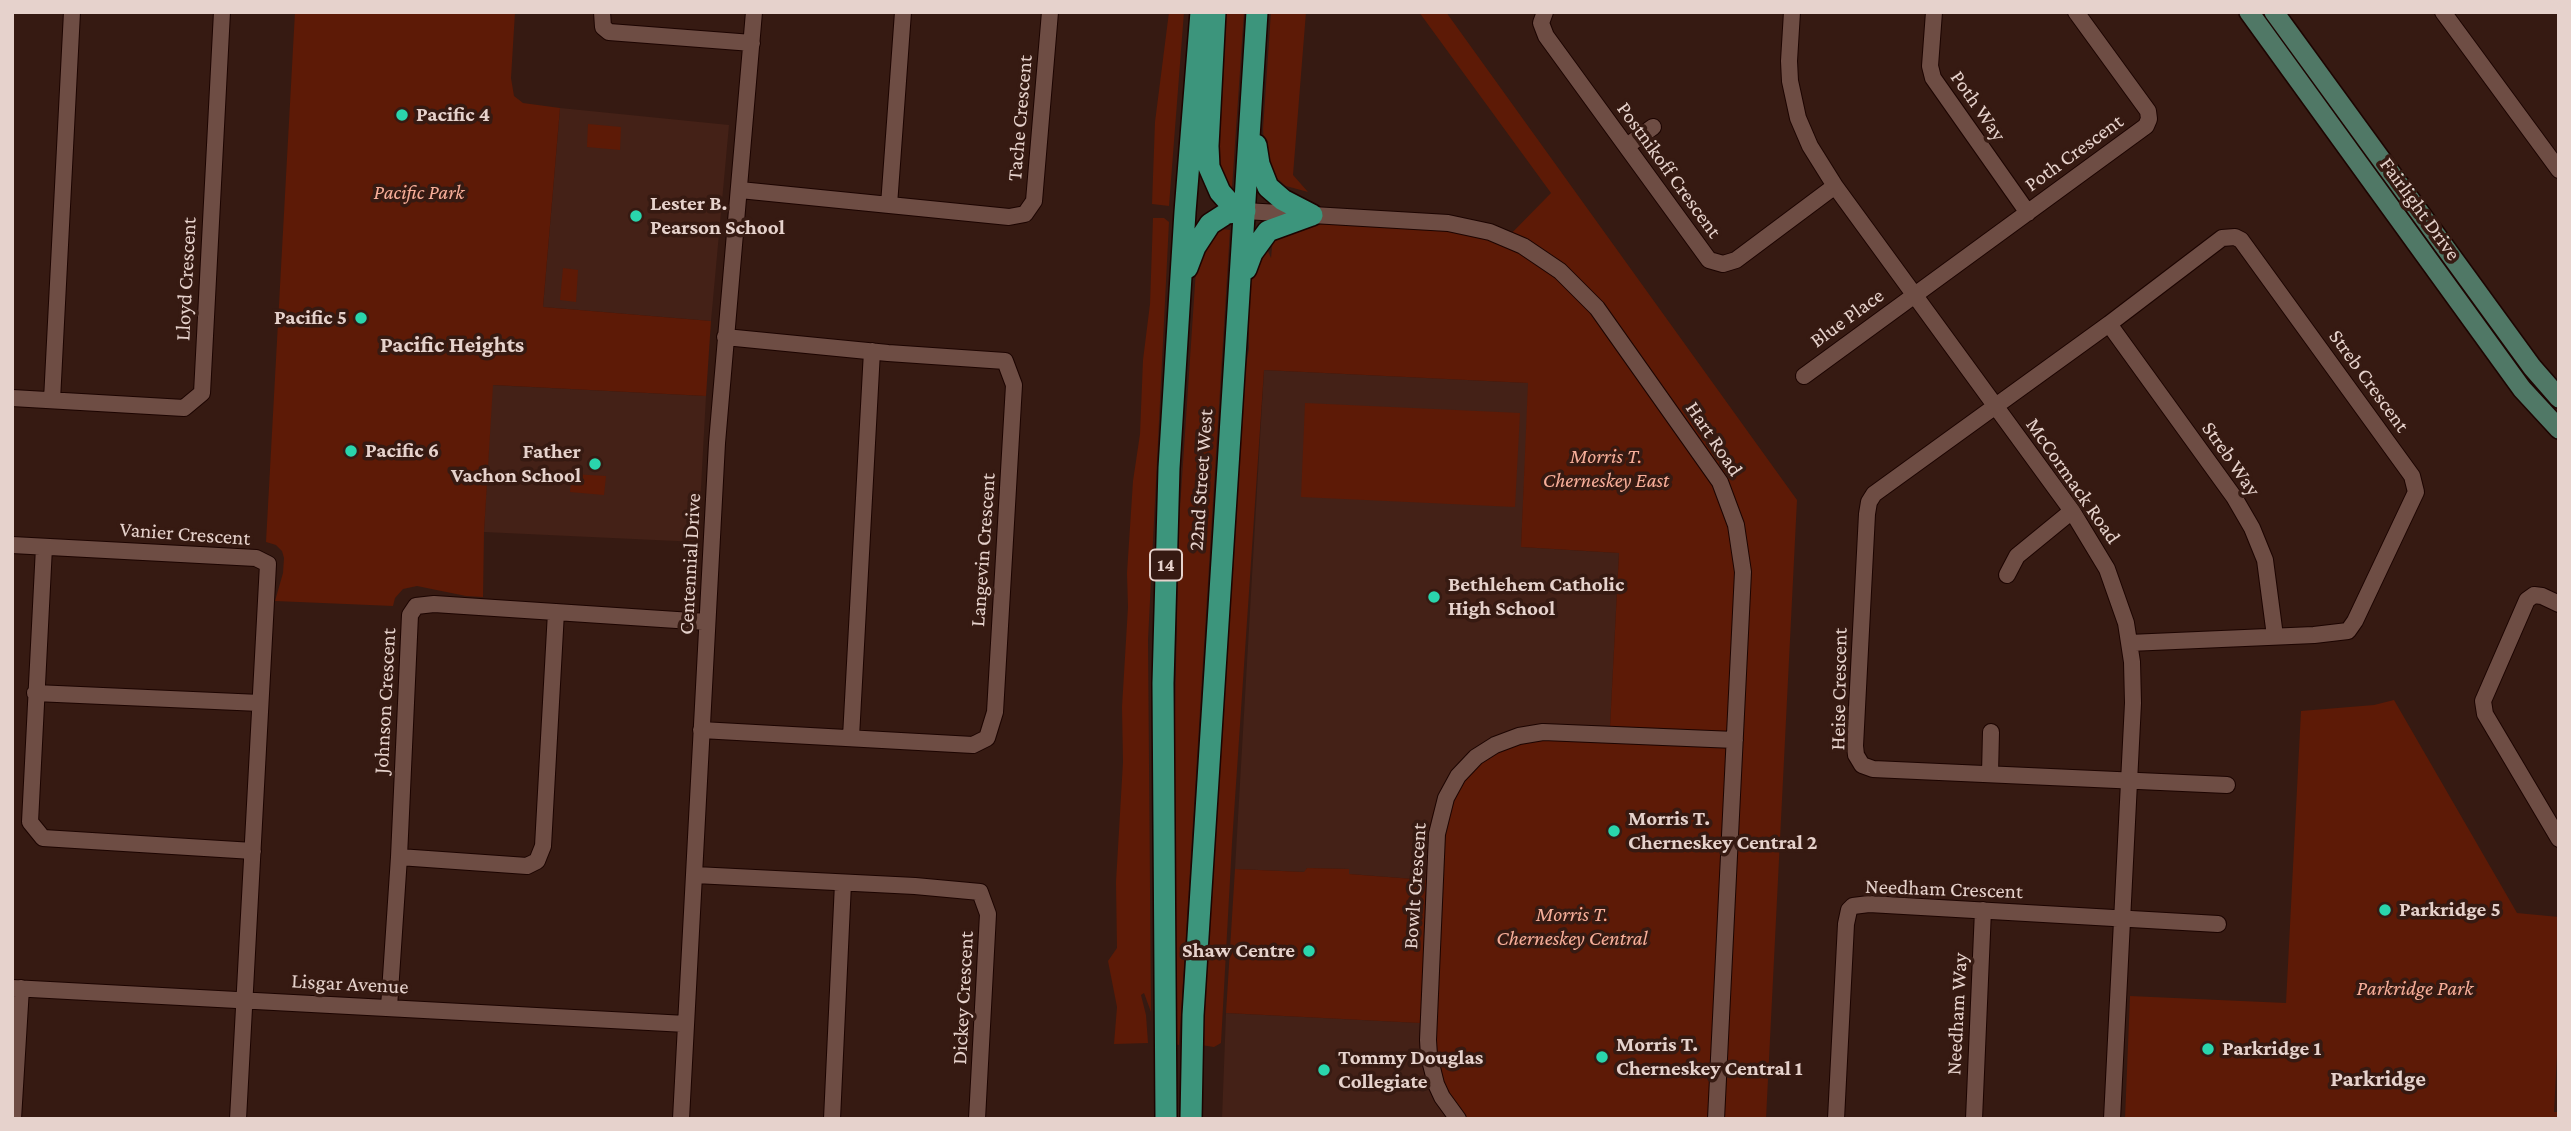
<!DOCTYPE html>
<style>
body{margin:0}
#map{position:relative;width:2571px;height:1131px;overflow:hidden;background:#361a12;font-family:"Crimson Pro",serif}
canvas{display:block}
.frame{position:absolute;inset:0;border:14px solid #e6d2cc;pointer-events:none}
</style>
<div id="map">
<canvas width="2571" height="1131"></canvas>
<div class="frame"></div>
</div>
<script>
const c = document.querySelector('canvas').getContext('2d');
c.lineJoin = 'round';
function fill(path, color) { c.fillStyle = color; c.fill(path, 'evenodd'); }
const toPath = rows => new Path2D(rows.map(r => 'M' + r).join(''));
function trace(path, color, width, dash) { c.strokeStyle = color; c.lineWidth = width; c.lineCap = dash ? 'butt' : 'round'; c.setLineDash(dash || []); c.stroke(path); }
function drawText(font, color, halo, rows, align = 'center') {
  c.font = font + ' "Crimson Pro",serif'; c.lineWidth = 7; c.setLineDash([]); c.textBaseline = 'middle'; c.strokeStyle = halo; c.fillStyle = color; for (const [text, x, y, turn = 0] of rows) {
    c.save(); c.translate(x, y); c.rotate((+turn || 0) * Math.PI / 180); c.textAlign = isNaN(turn) ? turn : align; if (halo) c.strokeText(text, 0, 0); c.fillText(text, 0, 0); c.restore();
  }
}
fill(toPath([
 [560,108,729,125,711,321,543,307],
 [1264,370,1529,383,1521,547,1619,553,1610,727,1562,726,1434,809,1430,826,1427,880,1349,874,1349,869,1307,868,1305,872,1235,869],
 [492,385,706,396,698,542,484,532],
 [1226,1013,1421,1023,1422,1061,1426,1079,1431,1093,1449,1119,1222,1119]
]), '#442117');
fill(toPath([
 [295,12,515,12,511,78,514,96,523,103,560,108,543,307,711,321,706,396,493,385,484,532,483,597,466,596,417,586,403,589,395,598,393,606,275,601,283,573,284,558,282,551,276,545,266,542],
 [1169,12,1184,12,1169,206,1152,204,1155,122],
 [1224,12,1244,12,1232,188,1225,181,1215,158],
 [1271,12,1306,12,1293,175,1308,192,1286,186,1273,175,1265,164,1263,129],
 [1419,12,1446,12,1797,500,1766,1119,1449,1119,1431,1093,1426,1079,1422,1061,1420,1023,1226,1013,1235,869,1304,872,1307,868,1349,869,1349,874,1426,880,1430,826,1434,809,1459,764,1562,726,1610,727,1619,553,1521,547,1528,383,1264,370,1232,843,1221,1043,1214,1047,1201,1045,1242,388,1249,348,1248,301,1252,275,1265,244,1271,258,1273,237,1313,225,1324,224,1449,231,1476,236,1501,244,1551,193],
 [588,124,621,127,620,150,587,147],
 [1153,218,1164,218,1169,222,1148,640,1151,1012,1144,993,1141,995,1146,1015,1148,1043,1114,1044,1117,1007,1108,961,1117,948,1116,882,1123,762,1122,707,1128,607,1127,573,1133,481,1140,434,1143,360,1150,304],
 [1222,229,1230,230,1179,1045,1173,1044,1174,759,1179,523,1196,269,1211,230],
 [563,268,578,270,576,302,560,300],
 [1305,403,1520,413,1515,507,1301,497],
 [572,474,606,476,604,495,570,492],
 [2394,700,2517,913,2559,917,2559,1017,2554,1112,2559,1112,2559,1119,2125,1119,2130,996,2286,1003,2301,711,2374,705]
]), '#5d1a06');
const minor = toPath([
 [602,12,603,27,609,32,752,43],
 [1545,12,1541,23,1546,36,1709,260,1723,264,1736,260,1835,186],
 [1792,12,1789,61,1790,81,1798,118,1810,146,1835,186,2072,511,2107,569,2126,623,2132,662,2133,703,2112,1119],
 [1934,12,1930,66,1933,78,2028,213],
 [2443,12,2559,170],
 [1627,146,1653,127],
 [740,190,1009,217,1025,214,1034,201,1050,12],
 [889,205,903,12],
 [1245,211,1448,223,1490,232,1523,246,1560,271,1597,308,1720,482,1736,525,1743,572,1716,1119],
 [2109,324,2234,497,2252,528,2265,560,2275,636],
 [1804,376,2146,126,2149,119,2148,111,2076,12],
 [12,398,184,408,202,393,222,12],
 [52,400,72,12],
 [12,545,256,558,268,564,238,1119],
 [44,547,30,822,43,838,253,851],
 [2007,575,2017,556,2072,511],
 [2559,604,2542,596,2534,595,2527,600,2483,701,2485,714,2559,839],
 [2129,643,2314,635,2348,631,2355,621,2416,492,2412,476,2241,240,2235,237,2222,238,2109,324,1874,494,1869,502,1867,514,1855,746,1856,755,1862,765,1873,769,2227,785],
 [35,693,260,703],
 [701,730,973,745,987,738,995,712,1014,385,1005,361,888,353,725,337],
 [851,737,872,351],
 [1990,774,1991,732],
 [399,857,527,866,537,861,543,846,556,612],
 [695,875,915,886,980,892,988,914,977,1119],
 [12,988,686,1024],
 [389,1007,399,857,410,615,416,606,434,604,707,622],
 [13,1119,21,988],
 [681,1119,717,443,754,12],
 [832,1119,843,883],
 [1458,1119,1442,1097,1436,1084,1429,1056,1428,1040,1437,834,1446,798,1458,776,1476,757,1495,745,1519,736,1543,732,1735,740],
 [1836,1119,1846,924,1849,910,1853,906,1869,904,2218,924],
 [1974,1119,1983,910]
]);
const major = toPath([
 [2249,12,2522,389,2559,429],
 [2274,12,2532,367,2559,398]
]);
const highway = toPath([
 [1215,12,1208,146,1209,167,1220,192,1228,201,1245,211],
 [1256,145,1259,164,1268,187,1283,200,1312,215],
 [1187,268,1195,247,1210,224,1227,213,1245,211],
 [1246,269,1252,253,1268,231,1312,215],
 [1166,1119,1163,683,1169,468,1185,212,1201,12],
 [1191,1119,1193,1015,1257,12]
]);
trace(minor, '#1c0401', 18);
trace(major, '#1c0401', 22);
trace(highway, '#1c0401', 24);
trace(minor, '#6e4d44', 16);
trace(major, '#507866', 19);
trace(highway, '#3c957c', 21);
for (const [x, y, r, color] of [
 [402,115,7,"#2ad5ac"],
 [636,216,7,"#2ad5ac"],
 [361,318,7,"#2ad5ac"],
 [351,451,7,"#2ad5ac"],
 [595,464,7,"#2ad5ac"],
 [1434,597,7,"#2ad5ac"],
 [1614,831,7,"#2ad5ac"],
 [2385,910,7,"#2ad5ac"],
 [1309,951,7,"#2ad5ac"],
 [2208,1049,7,"#2ad5ac"],
 [1602,1057,7,"#2ad5ac"],
 [1324,1070,7,"#2ad5ac"]
]) { const dot = new Path2D(); dot.arc(x, y, r, 0, 2 * Math.PI); c.fillStyle = color; c.fill(dot); trace(dot, '#361a12', 2.5); }
for (const [x, y, w] of [
 [1166,565,32]
]) { const box = new Path2D(); box.roundRect(x - w / 2, y - 15.5, w, 31, 5); c.fillStyle = '#361a12'; c.fill(box); trace(box, '#e6d2cc', 2); }
drawText('bold 19px', '#e6d2cc', null, [
 ["14",1166,565]
]);
drawText('21px', '#e6d2cc', '#361a12', [
 ["Poth Way",1978,106,55],
 ["Tache Crescent",1020,118,-85],
 ["Poth Crescent",2074,153,-36],
 ["Postnikoff Crescent",1669,170,54],
 ["Fairlight Drive",2420,209,54],
 ["Lloyd Crescent",186,279,-87],
 ["Blue Place",1847,318,-36],
 ["Streb Crescent",2369,381,54],
 ["Hart Road",1714,439,56],
 ["Streb Way",2231,459,55],
 ["22nd Street West",1201,480,-86],
 ["McCormack Road",2073,481,55],
 ["Vanier Crescent",185,534,4],
 ["Langevin Crescent",983,550,-86],
 ["Centennial Drive",690,564,-87],
 ["Heise Crescent",1839,689,-89],
 ["Johnson Crescent",385,701,-87],
 ["Bowlt Crescent",1415,886,-86],
 ["Needham Crescent",1944,889,2],
 ["Lisgar Avenue",350,984,3],
 ["Dickey Crescent",963,998,-87],
 ["Needham Way",1957,1014,-87]
]);
drawText('bold 21px', '#e6d2cc', '#361a12', [
 ["Pacific 4",416,115],
 ["Lester B.",650,204],
 ["Pearson School",650,228],
 ["Pacific 5",347,318,"right"],
 ["Pacific 6",365,451],
 ["Father",581,452,"right"],
 ["Vachon School",581,476,"right"],
 ["Bethlehem Catholic",1448,585],
 ["High School",1448,609],
 ["Morris T.",1628,819],
 ["Cherneskey Central 2",1628,843],
 ["Parkridge 5",2399,910],
 ["Shaw Centre",1295,951,"right"],
 ["Morris T.",1616,1045],
 ["Cherneskey Central 1",1616,1069],
 ["Parkridge 1",2222,1049],
 ["Tommy Douglas",1338,1058],
 ["Collegiate",1338,1082]
], 'left');
drawText('italic 21px', '#f7ae99', '#361a12', [
 ["Pacific Park",419,193],
 ["Morris T.",1606,457],
 ["Cherneskey East",1606,481],
 ["Morris T.",1572,915],
 ["Cherneskey Central",1572,939],
 ["Parkridge Park",2415,989]
]);
drawText('bold 23px', '#e6d2cc', '#361a12', [
 ["Pacific Heights",452,345],
 ["Parkridge",2378,1079]
]);
</script>
